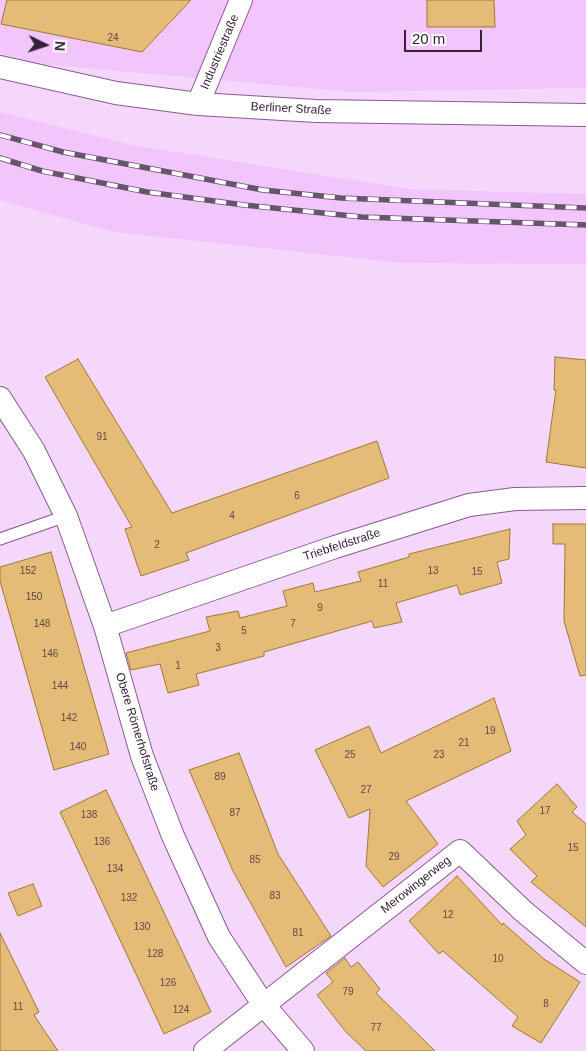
<!DOCTYPE html>
<meta charset="utf-8">
<style>
body{margin:0}
#map{position:relative;width:586px;height:1051px;overflow:hidden;background:#f5d7fc;font-family:Helvetica,sans-serif}
canvas{display:block}
.north{position:absolute;left:20px;top:20px;width:50px;height:50px;-webkit-text-stroke:4px #fff;paint-order:stroke;rotate:94deg;font-size:14px;font-weight:700;line-height:20px;text-align:center;color:#35223a}
.north::after{content:'';display:block;margin:auto;width:18px;height:22px;background:#35223a;clip-path:polygon(50% 0,100% 100%,50% 72%,0 100%)}
.scale{position:absolute;left:404px;top:30px;width:78px;height:22px;box-sizing:border-box;border:2px solid #35223a;border-top:0;padding-left:6px;font-size:15px;line-height:18px;white-space:nowrap;color:#35223a;-webkit-text-stroke:4px #fff;paint-order:stroke}
</style>
<div id="map">
<canvas width="586" height="1051"></canvas>
<div class="north">N</div>
<div class="scale">20 m</div>
</div>
<script>
const c = document.querySelector('canvas').getContext('2d');
c.lineJoin = 'round';
function fill(path, color) { c.fillStyle = color; c.fill(path, 'evenodd'); }
const toPath = rows => new Path2D(rows.map(r => 'M' + r).join(''));
function trace(path, color, width, dash) { c.strokeStyle = color; c.lineWidth = width; c.lineCap = dash ? 'butt' : 'round'; c.setLineDash(dash || []); c.stroke(path); }
function drawText(font, color, halo, rows, align = 'center') {
  c.font = font + ' Helvetica,sans-serif'; c.lineWidth = 4; c.setLineDash([]); c.textBaseline = 'middle'; c.strokeStyle = halo; c.fillStyle = color; for (const [text, x, y, turn = 0] of rows) {
    c.save(); c.translate(x, y); c.rotate((+turn || 0) * Math.PI / 180); c.textAlign = isNaN(turn) ? turn : align; if (halo) c.strokeText(text, 0, 0); c.fillText(text, 0, 0); c.restore();
  }
}
fill(toPath([
 [0,0,586,0,586,88,353,92,30,63,0,53],
 [0,112,132,145,409,189,586,194,586,264,403,263,114,232,0,200]
]), '#f2c6fc');
const building = toPath([
 [7,0,191,0,142,52,1,24,7,0],
 [427,0,494,0,495,27,427,27,427,0],
 [555,357,586,360,586,468,546,462,556,390,554,390,555,357],
 [78,359,172,513,377,441,389,478,186,553,189,560,141,576,125,529,132,527,45,377,78,359],
 [553,524,586,524,586,675,580,676,564,621,565,544,553,544,553,524],
 [510,529,509,559,497,562,502,583,460,595,457,585,396,603,402,622,374,628,372,621,264,652,264,656,196,674,199,685,168,693,160,664,131,670,126,653,210,631,206,617,238,611,240,618,287,606,283,591,313,583,315,592,361,581,358,572,409,557,409,554,510,529],
 [51,552,109,754,54,770,0,581,0,567,51,552],
 [494,698,511,751,406,801,438,844,383,887,366,866,370,809,349,818,315,750,369,726,381,753,494,698],
 [239,753,278,854,331,936,286,967,233,871,189,770,239,753],
 [557,784,577,807,572,812,586,824,586,927,531,882,537,876,510,849,526,835,517,821,557,784],
 [106,790,211,1012,164,1034,60,812,106,790],
 [457,876,502,925,503,923,544,959,580,982,541,1043,512,1026,518,1017,443,951,439,954,409,921,457,876],
 [33,884,42,906,18,916,8,893,33,884],
 [0,933,39,1012,34,1015,58,1051,0,1051,0,933],
 [345,958,351,967,358,962,380,989,376,993,435,1051,366,1051,346,1032,317,995,333,982,326,973,345,958]
]);
fill(building, '#e4bc77');
trace(building, '#9f7933', 1);
const lane = toPath([
 [0,539,66,516]
]);
const street = toPath([
 [0,67,116,93,198,104,316,111,586,115],
 [198,104,241,0],
 [0,398,34,451,66,516,105,626,142,756,173,836,219,937,263,1004,303,1051],
 [105,626,335,547,469,505,515,499,586,498],
 [205,1051,460,851,523,911,586,963]
]);
trace(lane, '#885b92', 13);
trace(street, '#885b92', 24);
trace(lane, '#fff', 11);
trace(street, '#fff', 22);
const rail = toPath([
 [0,135,63,152,263,190,341,198,586,208],
 [0,158,42,171,147,192,244,205,362,217,586,225]
]);
trace(rail, '#69536f', 5.5);
trace(rail, '#fff', 4, [11]);
drawText('10px', '#614849', null, [
 ["24",113,38],
 ["91",102,437],
 ["6",297,496],
 ["4",232,516],
 ["2",157,545],
 ["152",28,571],
 ["13",433,571],
 ["15",477,572],
 ["11",383,584],
 ["150",34,597],
 ["9",320,608],
 ["148",42,624],
 ["7",293,624],
 ["5",244,631],
 ["3",218,648],
 ["146",50,654],
 ["1",178,666],
 ["144",60,686],
 ["142",69,718],
 ["19",490,731],
 ["21",464,743],
 ["140",78,747],
 ["25",350,755],
 ["23",439,755],
 ["89",220,777],
 ["27",366,790],
 ["17",545,811],
 ["87",235,813],
 ["138",89,815],
 ["136",102,842],
 ["15",573,848],
 ["29",394,857],
 ["85",255,860],
 ["134",115,869],
 ["83",275,896],
 ["132",129,898],
 ["12",448,915],
 ["130",142,927],
 ["81",298,933],
 ["128",155,954],
 ["10",498,959],
 ["126",168,983],
 ["79",348,992],
 ["8",546,1004],
 ["11",18,1007],
 ["124",181,1010],
 ["77",376,1028]
]);
drawText('12px', '#35223a', '#fff', [
 ["Industriestraße",220,52,-67],
 ["Berliner Straße",291,109,3],
 ["Triebfeldstraße",342,545,-18],
 ["Obere Römerhofstraße",137,732,73],
 ["Merowingerweg",416,885,-38]
]);
</script>
